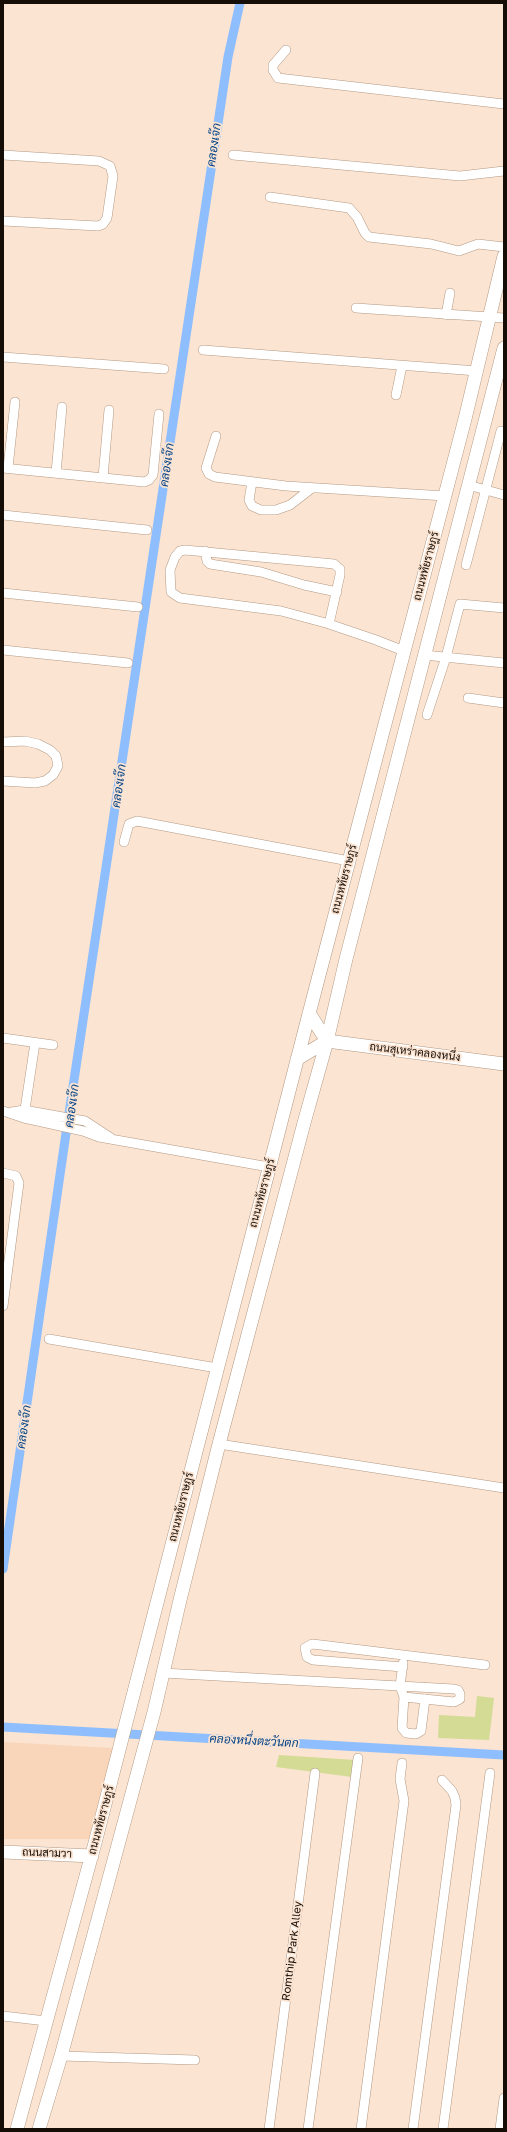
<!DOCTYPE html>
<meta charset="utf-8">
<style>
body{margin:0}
#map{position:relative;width:507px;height:2132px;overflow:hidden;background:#fbe4d2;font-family:"Golos Text",sans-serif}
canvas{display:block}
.frame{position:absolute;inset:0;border:4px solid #160d06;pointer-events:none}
</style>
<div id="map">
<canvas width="507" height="2132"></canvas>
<div class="frame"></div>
</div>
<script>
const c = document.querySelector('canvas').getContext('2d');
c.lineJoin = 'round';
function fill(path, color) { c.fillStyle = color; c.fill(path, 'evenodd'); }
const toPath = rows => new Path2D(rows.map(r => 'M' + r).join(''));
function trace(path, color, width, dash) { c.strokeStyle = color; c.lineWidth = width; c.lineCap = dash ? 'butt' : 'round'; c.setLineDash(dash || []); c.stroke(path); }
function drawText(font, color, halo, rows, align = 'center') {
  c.font = font + ' "Golos Text",Sarabun,sans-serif'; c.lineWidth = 3.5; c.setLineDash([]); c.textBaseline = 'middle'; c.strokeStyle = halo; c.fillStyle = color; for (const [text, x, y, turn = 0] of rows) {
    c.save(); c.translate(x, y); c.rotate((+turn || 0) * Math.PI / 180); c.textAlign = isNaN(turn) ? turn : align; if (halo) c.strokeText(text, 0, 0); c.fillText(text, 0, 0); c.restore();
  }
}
fill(toPath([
 [3,1742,113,1748,89,1839,3,1839]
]), '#f9d6ba');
fill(toPath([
 [477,1696,494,1698,489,1740,438,1738,439,1715,475,1717],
 [279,1755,355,1760,352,1777,276,1767]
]), '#d3db94');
trace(toPath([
 [3,1569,65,1140,228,57,240,3],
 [3,1727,504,1755]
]), '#8ebefd', 9);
const street = toPath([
 [286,50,273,65,273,70,278,78,504,104],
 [3,155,99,161,110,166,113,176,107,218,103,224,98,226,3,221],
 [233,155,460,176,504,171],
 [270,197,349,208,357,217,365,233,369,237,431,244,459,251,478,244,504,247],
 [356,308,504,318],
 [446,315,450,293],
 [203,350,477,371],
 [3,357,164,369],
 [396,395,402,366],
 [216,436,206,468,209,474,215,477,286,486,445,496],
 [3,468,144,482,149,480,153,475,159,414],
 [8,468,15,402],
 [56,473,62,407],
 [103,477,109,410],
 [252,482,249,500,252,506,261,510,276,510,290,505,312,488],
 [468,485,504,495],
 [3,515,147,530],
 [205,551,207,561,210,564,261,572,304,585,337,592],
 [466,565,501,431],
 [3,593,138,607],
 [329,624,340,575,340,569,334,564,185,550,180,551,175,557,170,570,171,592,180,598,281,611,322,622,329,624,376,640,404,651],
 [3,650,128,663],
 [424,655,504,663],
 [468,698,504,703],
 [427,715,446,657,460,604,504,608],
 [3,742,25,741,38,744,50,750,56,756,58,766,53,775,45,781,35,783,3,781],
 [124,842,129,824,137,821,349,861],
 [3,1038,53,1045],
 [3,1111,24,1118,83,1131,99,1137,269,1167],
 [12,1112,24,1110,85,1121,111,1138],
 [24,1116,35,1043],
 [3,1173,16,1176,19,1183,3,1306],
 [49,1339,217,1368],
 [219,1444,504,1488],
 [403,1663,400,1686,404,1697,402,1728,406,1733,416,1734,421,1731,425,1699],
 [403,1667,313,1660,307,1657,305,1648,312,1644,321,1645,485,1665],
 [163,1673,454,1689,458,1690,460,1694,460,1699,454,1702,404,1697],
 [3,2016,46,2021],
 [61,2056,195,2060],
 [269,2129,315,1773],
 [308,2129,358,1758],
 [361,2129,404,1801,400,1779,402,1763],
 [413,2129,456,1805,455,1798,452,1791,442,1780],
 [443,2129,490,1773],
 [500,2129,504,2098]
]);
const secondary = toPath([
 [309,1013,327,1041],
 [327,1041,504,1064],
 [297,1059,327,1041],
 [3,1852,92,1856],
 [17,2129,95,1843,311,1006,465,419,504,256],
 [39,2129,61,2056,154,1712,180,1600,219,1444,304,1123,327,1041,346,959,504,348]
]);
trace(street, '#b39983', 10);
trace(secondary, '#b39983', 14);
trace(street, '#fff', 9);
trace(secondary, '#fff', 13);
drawText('11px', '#160d06', '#fbe4d2', [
 ["ถนนหทัยราษฎร์",426,566,-75],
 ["ถนนหทัยราษฎร์",344,879,-75],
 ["ถนนสุเหร่าคลองหนึ่ง",415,1052,7],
 ["ถนนหทัยราษฎร์",262,1193,-75],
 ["ถนนหทัยราษฎร์",181,1507,-76],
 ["ถนนหทัยราษฎร์",101,1820,-75],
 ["ถนนสามวา",47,1853,2],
 ["Romthip Park Alley",292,1951,-83]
]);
drawText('italic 12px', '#054488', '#fbe4d2', [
 ["คลองเจ๊ก",214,145,-82],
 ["คลองเจ๊ก",167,465,-82],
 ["คลองเจ๊ก",119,786,-82],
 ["คลองเจ๊ก",72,1106,-82],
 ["คลองเจ๊ก",24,1427,-82],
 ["คลองหนึ่งตะวันตก",254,1741,3]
]);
</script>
